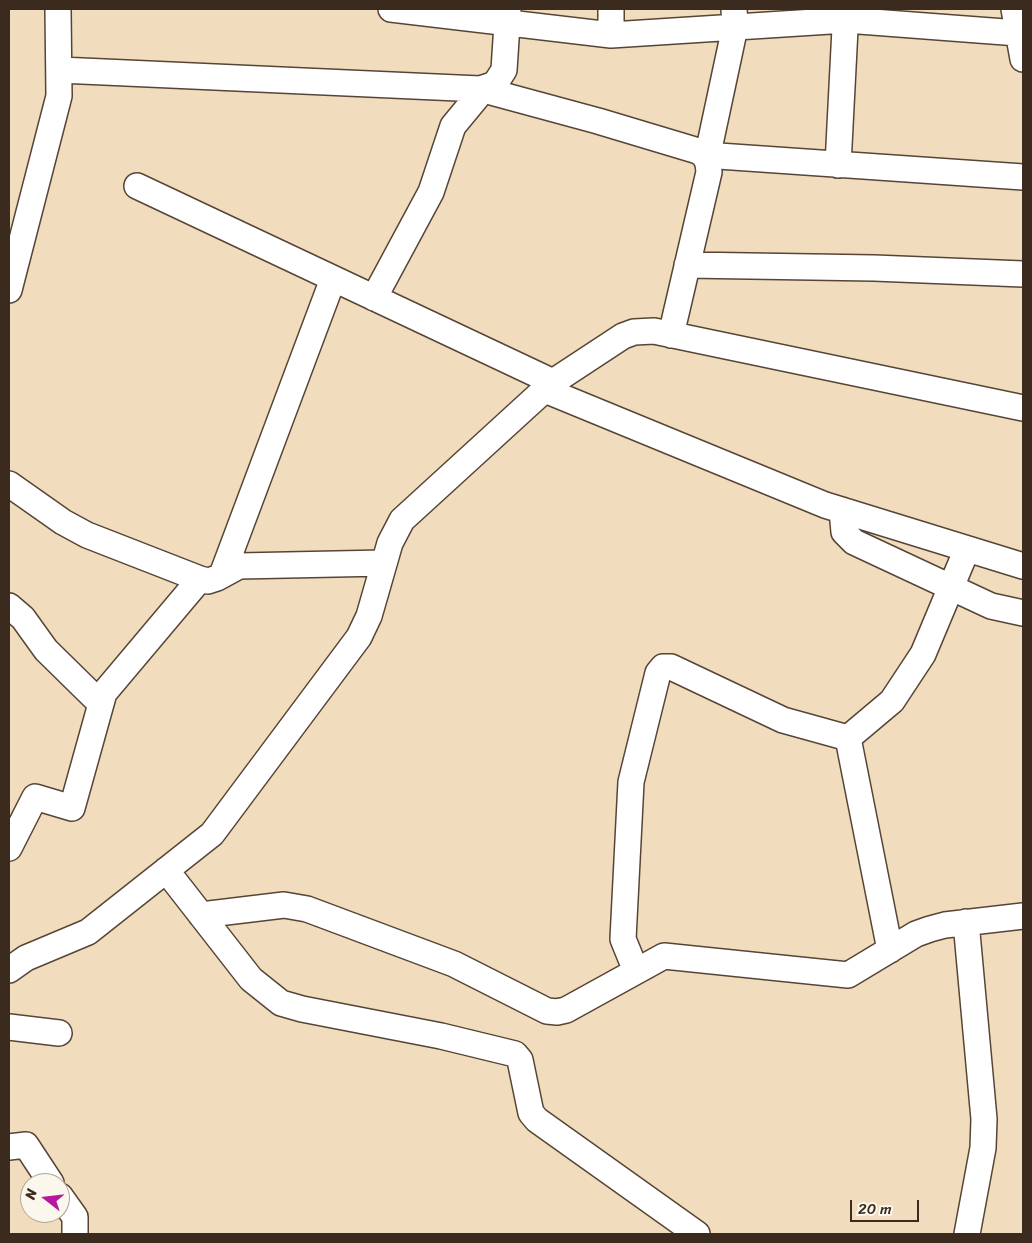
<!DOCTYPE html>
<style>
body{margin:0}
#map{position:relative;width:1032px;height:1243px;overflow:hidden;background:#f1ddbd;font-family:Sriracha,sans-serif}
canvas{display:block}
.frame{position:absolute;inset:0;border:10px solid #3b2a1e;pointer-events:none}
.north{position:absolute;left:20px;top:1173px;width:50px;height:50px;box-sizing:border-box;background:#fbf7ec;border:1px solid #aea59a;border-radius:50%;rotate:286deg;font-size:14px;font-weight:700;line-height:20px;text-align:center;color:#3b2a1e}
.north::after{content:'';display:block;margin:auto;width:18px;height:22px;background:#b5179e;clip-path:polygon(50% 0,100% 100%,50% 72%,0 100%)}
.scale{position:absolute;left:850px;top:1200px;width:69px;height:22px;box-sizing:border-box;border:2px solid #3b2a1e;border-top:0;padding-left:6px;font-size:15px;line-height:18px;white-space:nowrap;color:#3b2a1e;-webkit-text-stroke:4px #fbf7ec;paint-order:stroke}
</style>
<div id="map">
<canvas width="1032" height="1243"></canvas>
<div class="frame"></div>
<div class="north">N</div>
<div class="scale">20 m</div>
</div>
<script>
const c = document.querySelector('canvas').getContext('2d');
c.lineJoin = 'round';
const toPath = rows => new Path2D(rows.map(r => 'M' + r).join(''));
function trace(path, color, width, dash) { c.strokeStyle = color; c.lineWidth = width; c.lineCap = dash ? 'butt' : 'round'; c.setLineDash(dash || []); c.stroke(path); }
const minor = toPath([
 [391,9,611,35,846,20,1018,33],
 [611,9,611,35],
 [734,9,735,27,710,144,704,155,1023,177],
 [1014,9,1023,59],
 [60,70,480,89,495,84,504,70,508,9],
 [838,165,846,9],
 [137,186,553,382],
 [687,265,874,268,1023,274],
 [9,290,59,96,58,9],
 [374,298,431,192,453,126,477,97,480,89,598,121,698,151,704,155,708,163,709,172,671,335],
 [545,390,825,505,1023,566],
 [9,484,63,522,87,535,200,579,208,581,217,578,239,566,384,563],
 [842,510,844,532,854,542,991,606,1023,613],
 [222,575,333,279],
 [9,606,23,618,46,650,100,703],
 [848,738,892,701,923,654,967,549],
 [9,848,35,797,72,808,104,693,200,579],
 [166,870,251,979,281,1003,302,1009,441,1036,515,1054,520,1060,531,1113,537,1120,697,1234],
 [201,915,284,905,307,909,454,964,547,1011,557,1012,566,1010,664,956,848,975,916,934,930,929,945,925,1023,916],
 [966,922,984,1119,983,1148,967,1234],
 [9,970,26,958,88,932,212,834,359,637,369,616,390,543,402,520,553,382,623,336,634,332,654,331,1023,408],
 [636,971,623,939,631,782,658,673,663,667,671,667,783,720,848,738,890,950],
 [9,1027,59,1033],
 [9,1147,26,1145,51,1183],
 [60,1196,75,1217,75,1234]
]);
trace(minor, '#564536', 28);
trace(minor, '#fff', 25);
</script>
